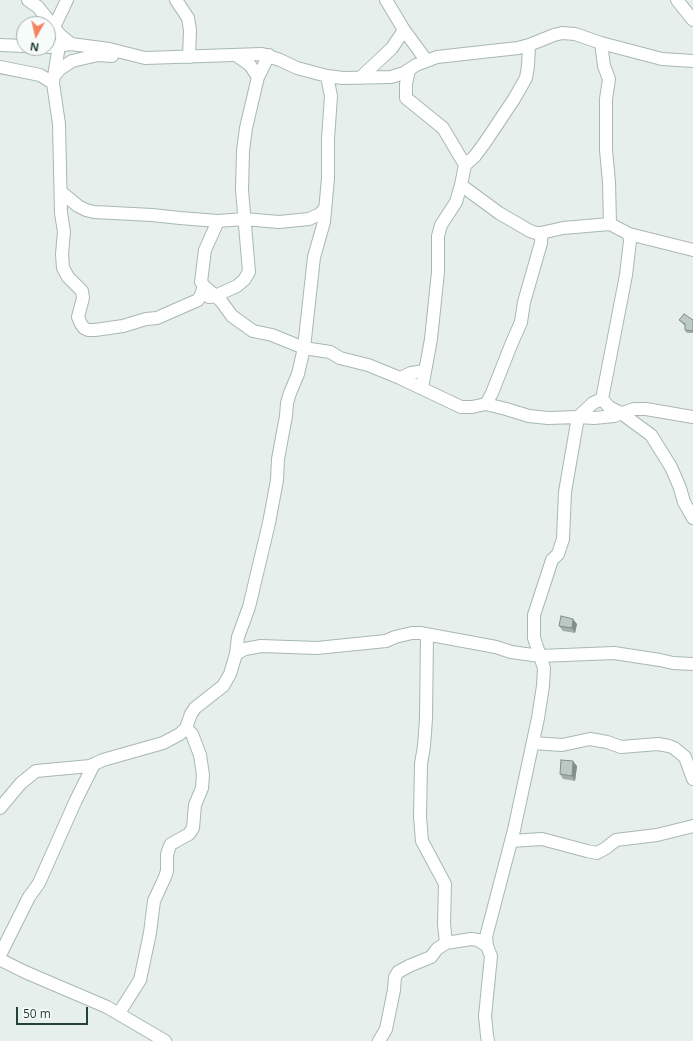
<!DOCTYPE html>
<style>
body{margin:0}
#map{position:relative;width:693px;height:1041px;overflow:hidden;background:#e6efeb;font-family:"Open Sans",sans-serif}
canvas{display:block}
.north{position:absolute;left:16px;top:16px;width:40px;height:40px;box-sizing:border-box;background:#f7fbf9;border:1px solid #a3b1ad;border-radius:50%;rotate:188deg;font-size:11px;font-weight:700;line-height:16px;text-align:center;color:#24423a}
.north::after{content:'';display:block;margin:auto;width:14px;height:18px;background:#f4845f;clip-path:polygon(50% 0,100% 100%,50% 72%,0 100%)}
.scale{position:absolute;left:16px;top:1007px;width:72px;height:18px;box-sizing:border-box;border:2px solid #24423a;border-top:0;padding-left:5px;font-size:12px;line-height:14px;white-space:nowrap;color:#24423a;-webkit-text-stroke:3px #f7fbf9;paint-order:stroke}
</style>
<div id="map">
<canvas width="693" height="1041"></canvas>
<div class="north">N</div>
<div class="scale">50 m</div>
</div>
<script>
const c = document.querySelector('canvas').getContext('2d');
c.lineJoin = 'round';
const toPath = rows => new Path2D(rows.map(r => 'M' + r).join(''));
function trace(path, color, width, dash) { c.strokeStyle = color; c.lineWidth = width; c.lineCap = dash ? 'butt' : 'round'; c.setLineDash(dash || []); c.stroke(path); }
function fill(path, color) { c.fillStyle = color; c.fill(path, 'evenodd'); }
const minor = toPath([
 [28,0,38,7,60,35,71,44],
 [176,0,188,18,190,30,189,57],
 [386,0,404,30,426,60],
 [677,0,693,20],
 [54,27,67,0],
 [601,43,604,66,609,79,606,99,606,150,609,182,610,224],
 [0,45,24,46],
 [48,47,71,44,109,49,145,58,262,54,280,60,297,68,327,76,343,78,391,77,404,73,416,65,437,57,518,48,529,45,554,35,562,33,575,34,601,43,662,59,693,61],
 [236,55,250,65,258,77],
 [112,56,98,55,72,61,60,69,54,76,53,83,59,124,61,213,64,232,62,254,63,268,68,277,82,291,83,298,78,317,81,324,84,328,88,330,95,330,123,326,146,319,157,318,198,300,201,295,204,286],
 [0,67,40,75,53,83],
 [409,70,406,84,406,98,443,128,465,165],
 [54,76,59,46],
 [360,78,392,48,404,30],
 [461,185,499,213,530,231,536,233,541,233,563,228,610,224,629,234,693,250],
 [61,192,78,206,86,210,94,212,152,215,180,218,218,221,244,219,279,222,309,219,320,214,325,208],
 [218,221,205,250,201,282,204,286,221,301,232,316,253,331,272,335,304,348,330,352,340,358,368,365,400,378,461,407,472,407,486,404,506,409,529,416,548,418,578,417,594,418,614,416,634,409,646,409,693,417],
 [629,234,630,241,626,275,602,399,609,407,621,413,651,435,671,467,680,488,684,502,693,518],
 [209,297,215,296,237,286,244,280,249,272,242,190,243,151,246,128,258,77,269,55],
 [400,378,411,373,425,371],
 [422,388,431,339,438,272,438,236,441,225,456,202,461,185,465,165,475,156,486,141,514,99,526,78,528,66,529,45],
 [486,404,492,393,511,345,521,322,524,302,541,243,541,233],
 [427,635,426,719,424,746,421,764,420,817,422,841,445,884,444,924,446,943],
 [236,654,245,649,261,646,317,648,386,641,395,637,412,633,420,633,496,647,511,652,540,656,614,653,660,660,673,663,693,664],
 [533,743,562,745,590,739,607,742,621,747,658,744,669,746,674,748,685,757,693,779],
 [0,808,21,783,36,771,90,766,103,760,163,743,180,734,186,728,191,714,195,708,223,686,230,674,236,654,238,637,249,607,269,523,277,480,278,459,286,416,287,403,290,393,298,374,304,348,314,257,324,222,328,178,328,139,331,96,327,76],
 [511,841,542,839,587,851,597,853,606,848,616,840,657,835,693,826],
 [487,946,486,937,514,830,538,718,543,686,544,668,534,638,534,615,552,560,558,554,563,539,565,492,578,417,593,403,602,399],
 [0,955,29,897,39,883,76,800,94,764],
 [0,958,1,960,25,972,107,1007,165,1041],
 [119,1013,140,980,150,933,154,901,165,877,167,871,167,855,169,848,171,844,189,834,193,828,195,805,202,788,203,775,200,755,192,734,186,728],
 [379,1041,386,1029,394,990,395,977,398,972,409,966,431,957,437,949,446,943,471,939,478,940,487,946,491,956,485,1016,487,1036,488,1041]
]);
trace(minor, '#a8b8b2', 14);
trace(minor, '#fff', 12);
fill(toPath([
 [679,320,693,320,693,333,687,333,685,330,685,326],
 [577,624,575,633,563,631,559,626],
 [577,766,575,781,563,779,560,774]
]), '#a1aea9');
fill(toPath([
 [573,619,577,624,575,633,572,628],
 [573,761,577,766,575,781,572,776]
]), '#838d89');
const building = toPath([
 [684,314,693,320,693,331,685,330,685,324,679,320,684,314],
 [561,616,573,619,572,628,559,626,561,616],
 [561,760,573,761,572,776,560,774,561,760]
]);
fill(building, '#bbcac4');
trace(building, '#838d89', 1);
</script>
